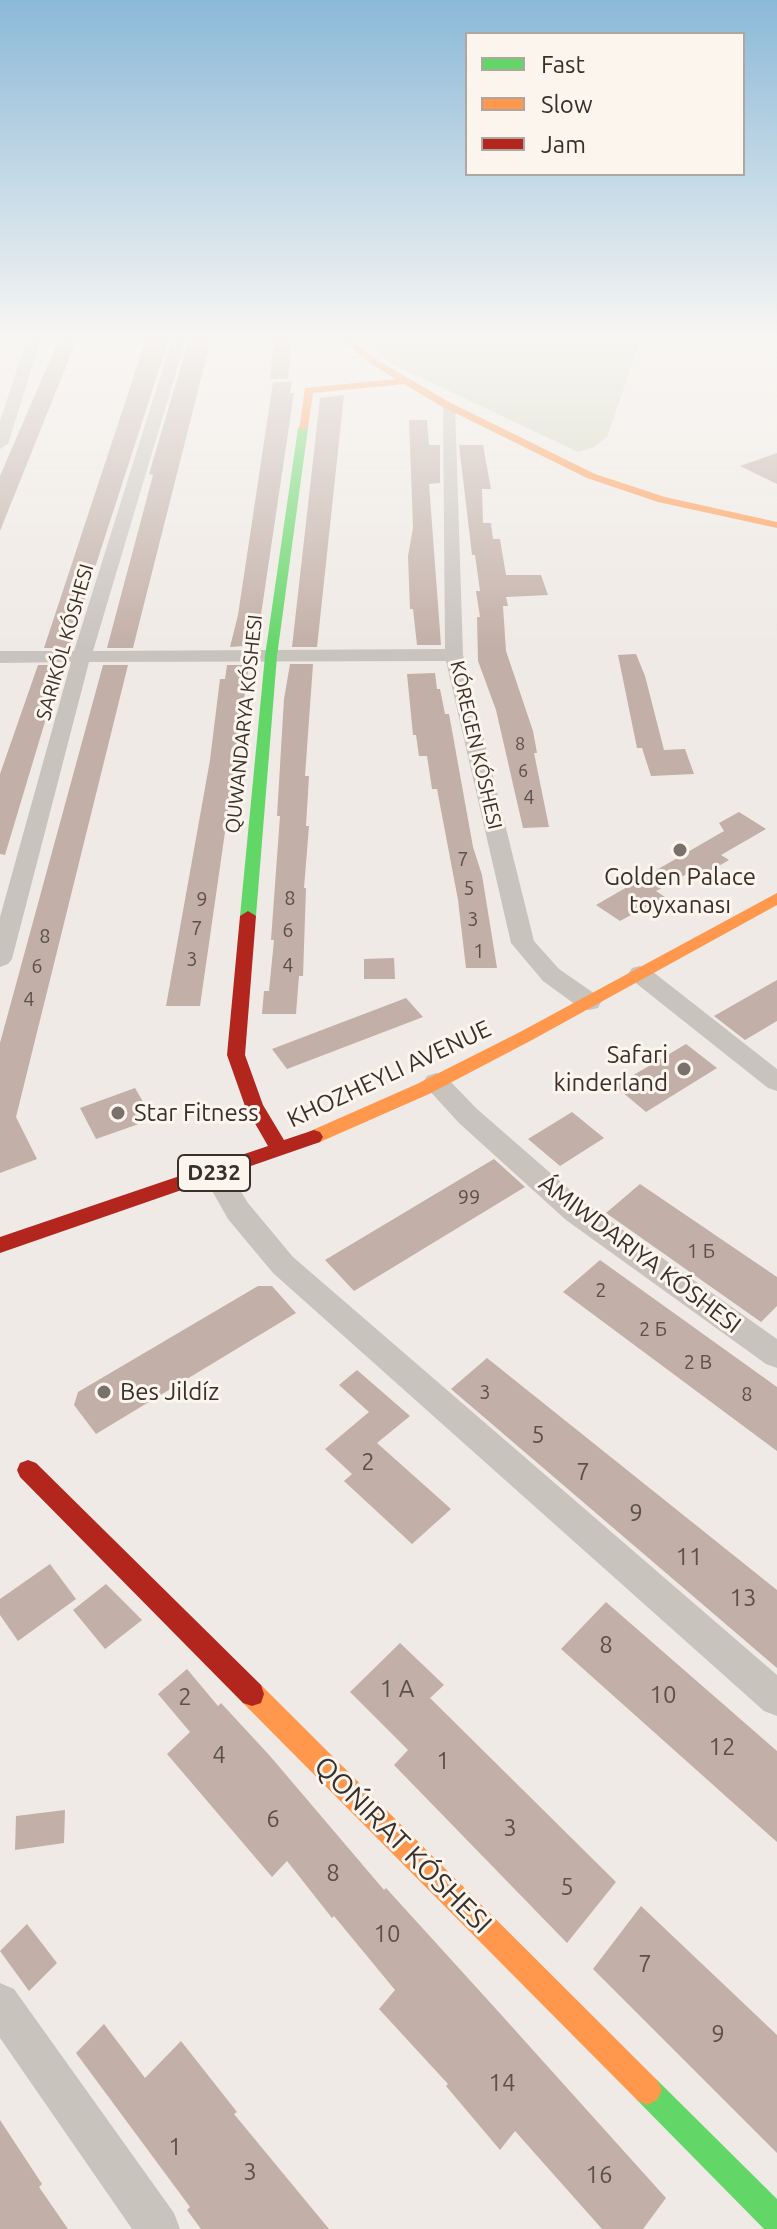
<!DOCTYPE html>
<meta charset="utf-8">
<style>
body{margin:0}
#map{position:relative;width:777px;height:2229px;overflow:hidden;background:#efeae5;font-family:Ubuntu,sans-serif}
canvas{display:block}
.legend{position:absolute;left:465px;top:32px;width:280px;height:144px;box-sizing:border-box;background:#fbf5ee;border:2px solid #aea6a0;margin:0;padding:10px 14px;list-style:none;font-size:24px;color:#3a302b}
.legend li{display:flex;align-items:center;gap:16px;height:40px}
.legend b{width:40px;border:2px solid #aea6a0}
</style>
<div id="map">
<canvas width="777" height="2229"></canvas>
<ul class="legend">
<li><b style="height:10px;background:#63d668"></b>Fast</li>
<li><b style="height:10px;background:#ff974d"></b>Slow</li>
<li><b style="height:10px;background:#b3261e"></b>Jam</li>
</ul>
</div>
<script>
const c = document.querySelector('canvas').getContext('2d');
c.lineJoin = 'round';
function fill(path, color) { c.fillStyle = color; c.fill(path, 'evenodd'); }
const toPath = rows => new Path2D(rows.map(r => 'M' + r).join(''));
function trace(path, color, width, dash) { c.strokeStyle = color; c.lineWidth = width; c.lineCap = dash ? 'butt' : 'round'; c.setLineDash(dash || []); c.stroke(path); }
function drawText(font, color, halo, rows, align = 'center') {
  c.font = font + ' Ubuntu,sans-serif'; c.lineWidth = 6; c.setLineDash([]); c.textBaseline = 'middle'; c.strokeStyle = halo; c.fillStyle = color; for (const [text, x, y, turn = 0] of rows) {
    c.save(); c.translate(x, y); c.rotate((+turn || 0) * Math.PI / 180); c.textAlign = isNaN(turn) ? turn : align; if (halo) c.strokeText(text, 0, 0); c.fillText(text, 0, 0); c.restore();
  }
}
fill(toPath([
 [366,339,641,339,607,437,594,447,578,452,390,363]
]), '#d1d5c0');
fill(toPath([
 [59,339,77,339,0,531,0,476],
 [146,339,169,339,70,645,67,648,44,648],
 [189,339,211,339,143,608,133,648,107,648,153,475,149,474],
 [274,339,292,339,288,379,270,379],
 [273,382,292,382,290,393,294,393,259,628,256,645,230,647,238,615],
 [344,395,317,647,292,647,320,398],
 [409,420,427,420,429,445,440,445,440,483,429,484,441,645,417,645,413,609,410,609,408,556,413,528],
 [459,445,483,445,491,489,482,489,483,523,491,523,493,539,500,539,506,575,541,575,548,595,506,597,508,606,503,606,506,651,533,731,537,753,534,753,549,827,523,828,496,710,478,661,477,617,480,617,476,591,480,591,475,555,472,555],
 [777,453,777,484,740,466],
 [636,654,645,676,664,750,685,749,694,774,651,776,642,748,637,748,618,655],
 [290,664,313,664,305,776,309,776,306,826,309,826,304,888,306,888,303,976,299,976,296,1014,262,1014,264,991,269,991,274,940,271,940,280,816,277,816,284,699],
 [38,665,62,665,5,855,0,854,0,774],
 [103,665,128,665,16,1117,37,1159,0,1173,0,1043],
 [227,665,249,665,200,1006,166,1006,210,760,220,679,225,679],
 [435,673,437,689,440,689,445,714,449,714,453,736,473,847,482,875,497,968,466,968,458,900,437,789,432,789,427,756,419,756,416,735,413,735,407,674],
 [739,812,766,829,721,855,729,860,703,875,694,870,656,891,665,897,620,921,596,905,724,831,719,823],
 [394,958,395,979,364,979,364,959],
 [777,980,777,1021,745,1040,714,1016],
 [406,998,423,1017,287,1069,272,1049],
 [686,1044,717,1068,646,1112,615,1086],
 [135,1088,153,1119,96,1139,80,1108],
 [572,1112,604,1138,560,1166,528,1139],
 [494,1159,525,1187,354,1291,325,1260],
 [640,1184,777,1277,777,1306,761,1322,606,1213],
 [600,1260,777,1387,777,1451,563,1292],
 [258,1286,272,1286,296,1313,96,1434,74,1405,78,1392],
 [487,1358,777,1590,777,1668,451,1389],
 [357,1370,410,1416,377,1443,451,1509,412,1544,344,1481,352,1474,325,1449,369,1412,339,1385],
 [50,1564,76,1599,18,1641,0,1615,0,1599],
 [106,1584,142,1620,105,1649,73,1610],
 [606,1602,777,1751,777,1842,561,1649],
 [400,1643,444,1685,430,1698,616,1882,567,1943,394,1765,408,1750,350,1692],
 [187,1669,218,1706,221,1703,270,1756,384,1890,386,1888,496,2009,666,2198,643,2229,602,2229,515,2131,500,2150,446,2086,448,2084,379,2009,395,1990,334,1916,332,1918,287,1861,272,1877,167,1754,190,1732,158,1694],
 [65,1810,64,1843,15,1850,16,1816],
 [641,1906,777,2035,777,2153,593,1969],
 [27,1924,57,1963,29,1991,0,1951],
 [104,2024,145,2078,181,2041,237,2112,234,2114,329,2229,201,2229,187,2210,190,2207,76,2053],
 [0,2120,42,2184,39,2187,68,2229,0,2229]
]), '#c2afa7');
fill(toPath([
 [27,339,41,339,8,444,0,449,0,421,27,339],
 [172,339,186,339,93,651,445,649,443,407,450,403,455,404,463,655,534,941,559,969,598,996,601,1002,598,1008,589,1010,580,1008,543,981,511,943,446,661,89,662,12,959,8,964,0,967,0,917,71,662,0,663,0,651,74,651,172,339],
 [640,966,648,968,777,1069,777,1091,768,1088,632,980,628,974,632,968,640,966],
 [436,1073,445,1076,477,1109,586,1204,777,1339,777,1368,766,1364,566,1220,459,1123,427,1088,423,1082,427,1076,436,1073],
 [215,1163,225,1166,248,1203,293,1257,777,1675,777,1716,764,1711,273,1273,228,1219,202,1173,205,1166,215,1163],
 [0,1983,14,1989,174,2213,180,2229,132,2229,0,2038,0,1983]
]), '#c9c3be');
fill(toPath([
 [303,425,308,428,277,656,256,916,248,921,240,916,265,656,298,428,303,425],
 [647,2075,657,2080,777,2199,777,2229,764,2229,637,2100,632,2090,637,2080,647,2075]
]), '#63d668');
fill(toPath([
 [341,339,351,339,377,360,449,402,595,474,665,497,777,522,777,528,658,502,587,478,441,406,404,384,313,393,308,428,299,430,305,388,396,379,371,364,341,339],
 [777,893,777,905,532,1040,429,1094,320,1142,314,1144,308,1142,305,1137,308,1132,417,1084,520,1032,777,893],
 [252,1682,261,1685,657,2080,662,2090,657,2100,647,2105,637,2100,243,1703,240,1694,243,1685,252,1682]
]), '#ff974d');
fill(toPath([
 [248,911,256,916,245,1055,263,1105,284,1140,314,1130,320,1132,323,1137,320,1142,0,1253,0,1237,268,1146,245,1106,227,1055,240,916,248,911],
 [28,1460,36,1463,261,1685,264,1694,261,1703,252,1706,243,1703,20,1477,17,1470,20,1463,28,1460]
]), '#b3261e');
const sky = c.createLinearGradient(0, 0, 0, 651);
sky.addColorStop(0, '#8bb9d8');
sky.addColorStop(0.52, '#f8f6f3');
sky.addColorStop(1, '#f8f6f300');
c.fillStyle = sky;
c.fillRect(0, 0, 777, 651);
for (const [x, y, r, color] of [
 [680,850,8,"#79716c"],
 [684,1069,8,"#79716c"],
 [118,1113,8,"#79716c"],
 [104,1392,8,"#79716c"]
]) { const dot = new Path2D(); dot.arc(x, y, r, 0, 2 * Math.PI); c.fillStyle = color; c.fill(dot); trace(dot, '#fbf5ee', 3); }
drawText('18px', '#5c504a', null, [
 ["8",520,744],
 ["6",523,771]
]);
drawText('20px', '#3a302b', '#fbf5ee', [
 ["SARIKÓL KÓSHESI",65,642,-74],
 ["QUWANDARYA KÓSHESI",244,724,-84],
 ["KÓREGEN KÓSHESI",476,745,77]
]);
drawText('20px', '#5c504a', null, [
 ["4",529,797],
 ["7",463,859],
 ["5",469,888],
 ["8",290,898],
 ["9",202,899],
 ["3",473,919],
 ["7",197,928],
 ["6",288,930],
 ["8",45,936],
 ["1",479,951],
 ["3",192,959],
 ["4",288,965],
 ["6",37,966],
 ["4",29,999],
 ["99",469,1197],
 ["1 Б",701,1251],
 ["2",601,1290],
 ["2 Б",653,1329],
 ["2 В",698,1362],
 ["3",485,1392],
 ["8",747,1394]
]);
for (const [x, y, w] of [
 [214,1173,72]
]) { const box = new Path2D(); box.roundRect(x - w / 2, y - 18, w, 36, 6); c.fillStyle = '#fbf5ee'; c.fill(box); trace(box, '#3a302b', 2); }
drawText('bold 22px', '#3a302b', null, [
 ["D232",214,1173]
]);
drawText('24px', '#3a302b', '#fbf5ee', [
 ["Golden Palace",680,877,"center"],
 ["toyxanası",680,905,"center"],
 ["Safari",668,1055,"right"],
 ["kinderland",668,1083,"right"],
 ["Star Fitness",134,1113],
 ["Bes Jildíz",120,1392]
], 'left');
drawText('24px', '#3a302b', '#fbf5ee', [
 ["KHOZHEYLI AVENUE",389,1074,-25],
 ["ÁMIWDARIYA KÓSHESI",640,1254,37]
]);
drawText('24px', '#5c504a', null, [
 ["5",538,1435],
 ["2",368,1462],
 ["7",583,1472],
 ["9",636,1513],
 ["11",689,1557],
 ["13",743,1598],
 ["8",606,1645],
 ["1 А",397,1689],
 ["10",663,1695],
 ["2",185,1697],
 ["12",722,1747],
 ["4",219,1755],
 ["1",443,1761],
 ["6",273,1819],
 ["3",510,1828],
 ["8",333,1873],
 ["5",567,1887],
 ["10",387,1934],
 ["7",645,1964],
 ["9",718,2034],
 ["14",502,2083],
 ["1",175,2147],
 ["3",250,2172],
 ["16",599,2175]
]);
drawText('28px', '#3a302b', '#fbf5ee', [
 ["QOŃIRAT KÓSHESI",403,1845,45]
]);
</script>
